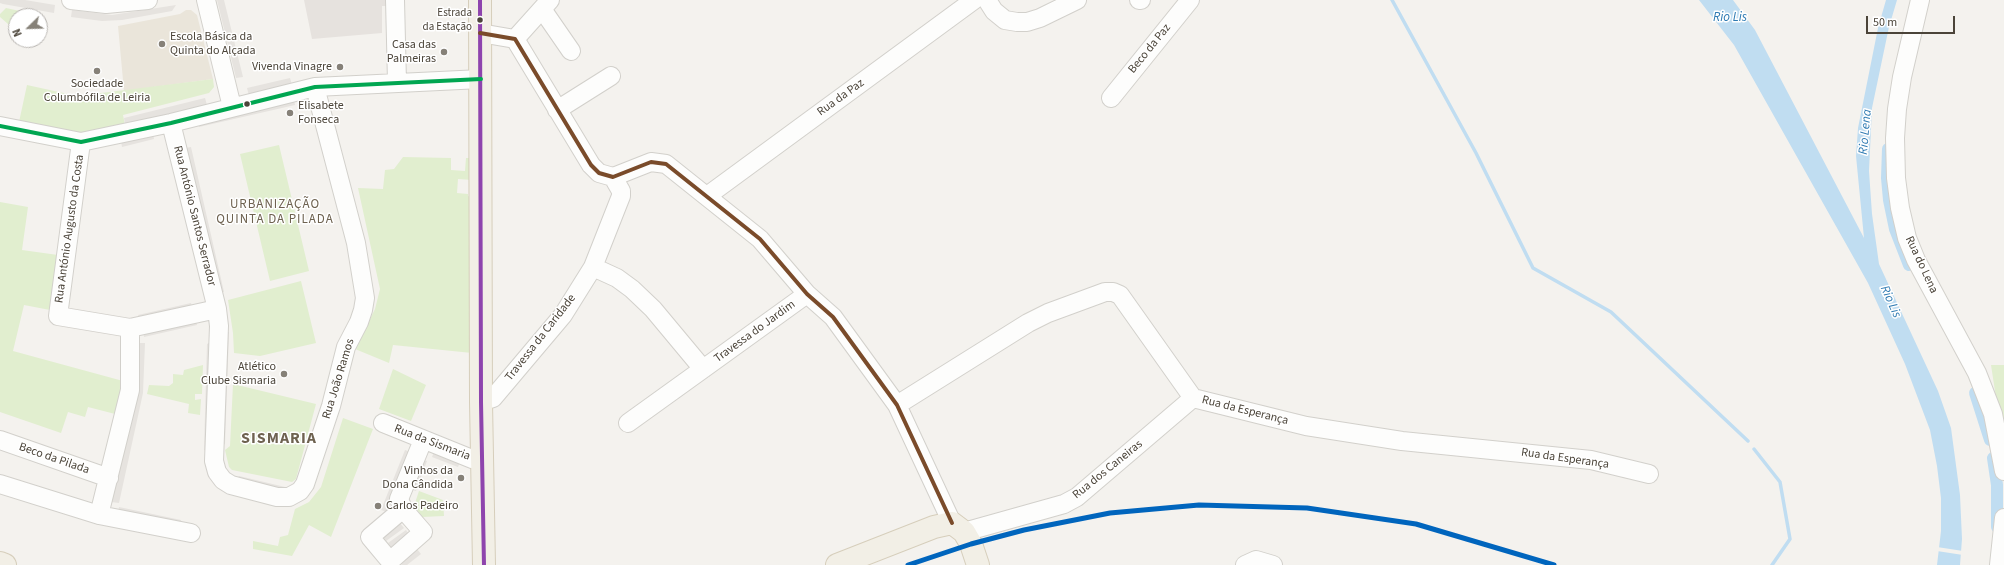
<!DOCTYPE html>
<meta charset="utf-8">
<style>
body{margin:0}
#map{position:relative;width:2004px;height:565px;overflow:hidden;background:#f4f2ee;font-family:"Source Sans 3",sans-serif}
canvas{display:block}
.north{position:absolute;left:8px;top:8px;width:40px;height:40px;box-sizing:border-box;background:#fff;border:1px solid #b7b4b0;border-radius:50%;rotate:247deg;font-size:11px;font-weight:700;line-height:16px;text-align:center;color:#4b4439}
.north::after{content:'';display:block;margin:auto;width:14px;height:18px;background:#868178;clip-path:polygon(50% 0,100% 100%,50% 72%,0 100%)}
.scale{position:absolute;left:1866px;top:16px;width:89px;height:18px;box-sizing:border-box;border:2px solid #4b4439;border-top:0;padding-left:5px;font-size:12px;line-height:14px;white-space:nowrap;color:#4b4439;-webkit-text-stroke:3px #fff;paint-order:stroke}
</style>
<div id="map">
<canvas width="2004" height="565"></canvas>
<div class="north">N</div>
<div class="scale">50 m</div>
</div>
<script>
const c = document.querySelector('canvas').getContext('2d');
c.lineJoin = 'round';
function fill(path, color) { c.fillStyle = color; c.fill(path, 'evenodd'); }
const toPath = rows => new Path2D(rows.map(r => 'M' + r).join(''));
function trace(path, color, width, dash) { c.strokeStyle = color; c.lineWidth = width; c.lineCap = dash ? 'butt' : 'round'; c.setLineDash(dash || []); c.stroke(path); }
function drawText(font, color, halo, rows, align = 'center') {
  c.font = font + ' "Source Sans 3",sans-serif'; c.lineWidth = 3; c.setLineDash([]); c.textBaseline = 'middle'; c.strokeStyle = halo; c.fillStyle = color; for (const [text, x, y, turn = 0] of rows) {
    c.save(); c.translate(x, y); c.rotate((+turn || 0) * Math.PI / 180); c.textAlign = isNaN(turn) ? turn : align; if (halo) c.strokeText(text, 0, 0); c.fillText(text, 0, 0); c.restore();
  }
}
fill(toPath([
 [304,0,386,0,386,6,382,6,382,33,312,39]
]), '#e6e2de');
fill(toPath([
 [186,10,191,10,197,15,213,79,124,91,118,26,180,14]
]), '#eae5da');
fill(toPath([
 [6,8,38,15,16,16,16,31,0,17,0,14],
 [213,79,214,87,209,93,123,115,125,125,84,133,72,133,19,122,27,85,77,96],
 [279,145,309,271,270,281,240,154],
 [403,157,451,158,451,170,465,171,466,158,472,158,472,180,458,179,457,193,468,194,468,196,471,197,472,353,393,345,389,363,355,349,375,309,380,289,358,188,383,189,385,170,394,169],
 [0,202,28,207,22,250,58,255,50,310,24,305,13,351,123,381,119,415,88,407,85,417,68,412,61,433,0,412],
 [301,281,316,343,260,356,234,353,233,333,228,300],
 [203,365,202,394,195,394,195,400,201,399,200,415,188,413,189,404,147,394,149,385,169,386,173,383,173,374,183,375,184,370],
 [1991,365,2004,365,2004,450],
 [393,369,426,385,411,421,379,409],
 [233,384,316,404,296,479,292,482,232,470,229,467,225,450,230,446],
 [343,418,373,429,331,537,309,525,292,556,253,549,253,541,278,546,280,537,288,535,295,509,309,502,321,487],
 [419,491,443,500,444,516,422,517,414,506]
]), '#e1eecf');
fill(toPath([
 [0,0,25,0,55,5,54,13,3,4,0,3],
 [217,0,224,0,243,77,236,78],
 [176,5,172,11,122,20,102,21,71,17,72,10,112,15],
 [290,78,292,85,249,96,247,88],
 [205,98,207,105,125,125,124,118],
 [294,100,295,105,199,127,198,122],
 [153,133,154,139,122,147,121,141],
 [191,147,224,292,219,293,185,148],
 [191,303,192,307,139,319,138,315],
 [196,321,197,325,144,337,143,332],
 [225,332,229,332,225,444,221,446],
 [211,342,208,453,204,450,207,344],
 [139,343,145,343,143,393,119,503,111,502,137,392],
 [405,450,411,452,387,512,381,510],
 [434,452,460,462,458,467,432,457],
 [420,459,427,461,416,491,409,489],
 [239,476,285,487,286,490,237,479],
 [119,507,181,520,182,526,118,513],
 [399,522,404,528,386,541,382,535],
 [406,530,410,536,393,549,388,543],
 [417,549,421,554,407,565,402,565,399,562]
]), '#e6e3df');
fill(toPath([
 [1699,0,1733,0,1755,30,1864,238,1856,156,1858,128,1878,28,1886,0,1897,0,1889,27,1872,108,1869,171,1872,214,1879,264,1938,391,1951,428,1960,495,1962,539,1960,565,1937,565,1941,531,1941,498,1937,466,1930,430,1905,364,1868,283,1734,45]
]), '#c0ddf1');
fill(toPath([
 [1937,547,1963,551,1963,555,1937,551]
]), '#f4f2ee');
trace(toPath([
 [1392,0,1476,153,1533,268,1611,312,1748,441],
 [1754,449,1780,482,1790,539,1772,565]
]), '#c0ddf1', 3.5);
trace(toPath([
 [1888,149,1887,178,1889,200,1895,229,1909,265],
 [1975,393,1990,440],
 [1993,458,1997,485,1997,527]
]), '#c0ddf1', 12);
const minor = toPath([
 [71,0,106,4,148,0],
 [206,0,232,107],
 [395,0,397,82],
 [987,0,994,11,1005,20,1017,22,1027,22,1040,18,1077,0],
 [1139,0,1141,0],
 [1920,0,1902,77,1897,109,1895,138,1896,178,1900,208,1907,238,1916,260,1977,373,1993,414,2004,471],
 [542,9,571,51],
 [480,33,515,39,591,165,599,173,613,177,651,162,666,164,760,239,807,294,833,317,897,405,952,523],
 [515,39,550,0],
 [1111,98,1190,0],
 [557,110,611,76],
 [171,123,217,309,219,326,214,461,217,472,223,480,231,485,277,497,289,497,300,491,305,484,331,406,346,347,359,322,363,310,365,298,356,243,315,87],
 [0,126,81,142,171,123,315,87,481,79],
 [81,142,58,316,130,328,130,390,99,515],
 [707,196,974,0],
 [593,267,617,278,632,289,653,309,703,369,628,423],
 [130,328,217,309],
 [703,369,807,294],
 [481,402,493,398,563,315,593,267,621,196,621,191,613,177],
 [897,405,1028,323,1048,313,1105,292,1113,292,1120,295,1193,398,1306,426,1402,441,1591,460,1649,474],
 [383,423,472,459,482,460],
 [0,440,109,478],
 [0,484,99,515,191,533],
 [403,509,370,537,390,561,423,532,403,509,399,499,423,440],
 [964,532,1064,504,1077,497,1193,398],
 [1245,565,1256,560,1273,565],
 [1999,565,2004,518]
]);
const major = toPath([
 [480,0,481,402,484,565],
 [0,563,5,565],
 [837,565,934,527,952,523,964,532,971,544,978,565]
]);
trace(minor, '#d2d0cb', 20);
trace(major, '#d6cebb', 24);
trace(minor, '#fdfdfc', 18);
trace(major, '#f2efe6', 22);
trace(toPath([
 [480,0,481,402,484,565]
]), '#8e44ad', 4);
trace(toPath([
 [480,33,515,39,591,165,599,173,613,177,651,162,666,164,760,239,807,294,833,317,897,405,952,523]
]), '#7a4b2a', 4);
trace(toPath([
 [0,126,81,142,171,123,315,87,481,79]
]), '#00a651', 4);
trace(toPath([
 [908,565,971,544,1024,530,1110,513,1199,505,1307,508,1416,524,1554,565]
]), '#0065bd', 5);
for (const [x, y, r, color] of [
 [480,20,3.5,"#4b4439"],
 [162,44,4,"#868178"],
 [444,52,4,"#868178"],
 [340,67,4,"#868178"],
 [97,71,4,"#868178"],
 [247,104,3.5,"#4b4439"],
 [290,113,4,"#868178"],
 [284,374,4,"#868178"],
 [461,478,4,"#868178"],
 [378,506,4,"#868178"]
]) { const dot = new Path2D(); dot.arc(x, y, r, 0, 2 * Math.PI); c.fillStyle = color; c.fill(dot); trace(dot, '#fff', 1.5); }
drawText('11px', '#4b4439', '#fff', [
 ["Estrada",472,14],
 ["da Estação",472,28]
], 'right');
drawText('12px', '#4b4439', '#fff', [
 ["Escola Básica da",170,37,"left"],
 ["Quinta do Alçada",170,51,"left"],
 ["Casa das",436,45],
 ["Palmeiras",436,59],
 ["Vivenda Vinagre",332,67],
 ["Sociedade",97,84,"center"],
 ["Columbófila de Leiria",97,98,"center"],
 ["Elisabete",298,106,"left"],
 ["Fonseca",298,120,"left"],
 ["Atlético",276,367],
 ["Clube Sismaria",276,381],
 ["Vinhos da",453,471],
 ["Dona Cândida",453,485],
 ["Carlos Padeiro",386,506,"left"]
], 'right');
drawText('12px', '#4b4439', '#fff', [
 ["Beco da Paz",1150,49,-51],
 ["Rua da Paz",841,98,-36],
 ["Rua António Santos Serrador",194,216,76],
 ["Rua António Augusto da Costa",70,229,-82],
 ["Rua do Lena",1921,265,65],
 ["Travessa do Jardim",755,332,-36],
 ["Travessa da Caridade",541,338,-52],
 ["Rua João Ramos",339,379,-73],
 ["Rua da Esperança",1245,411,14],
 ["Rua da Sismaria",432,443,21],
 ["Beco da Pilada",54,459,19],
 ["Rua da Esperança",1565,459,8],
 ["Rua dos Caneiras",1108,470,-39]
]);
drawText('italic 13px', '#2e7ab2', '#fff', [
 ["Rio Lis",1730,18],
 ["Rio Lena",1866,132,-85],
 ["Rio Lis",1890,302,66]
]);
c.letterSpacing = '1px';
drawText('13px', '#6e6250', '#fff', [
 ["URBANIZAÇÃO",275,205],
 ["QUINTA DA PILADA",275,220]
]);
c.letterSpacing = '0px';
c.letterSpacing = '1px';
drawText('bold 16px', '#6e6250', '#fff', [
 ["SISMARIA",279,439]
]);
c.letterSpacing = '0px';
</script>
